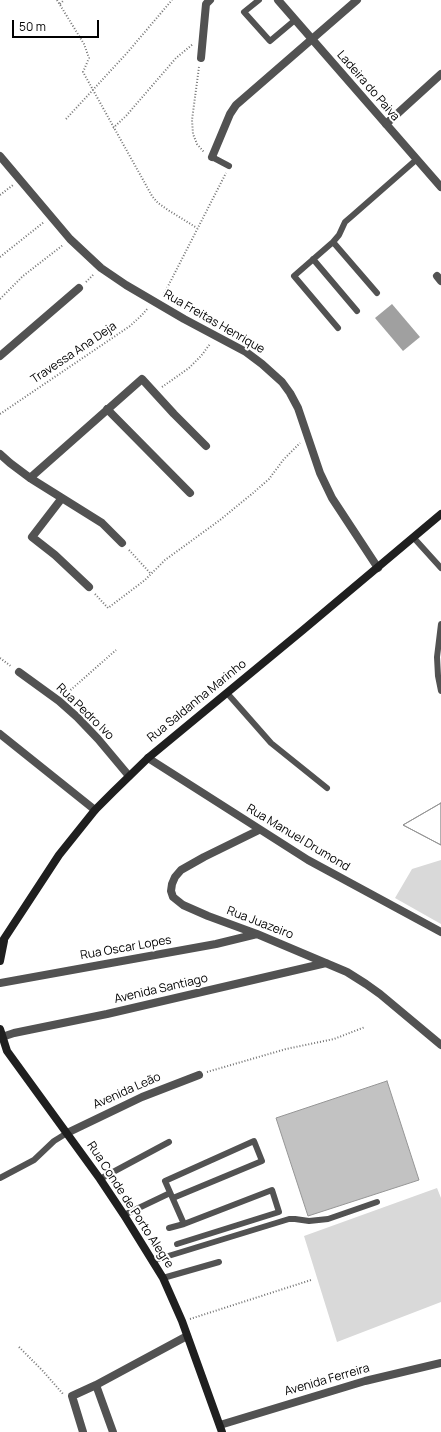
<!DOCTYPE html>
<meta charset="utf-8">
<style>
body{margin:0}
#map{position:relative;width:441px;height:1432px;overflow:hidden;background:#fff;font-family:Manrope,sans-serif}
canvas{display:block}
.scale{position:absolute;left:12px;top:20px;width:87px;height:18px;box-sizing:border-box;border:2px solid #000;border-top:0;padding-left:5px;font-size:12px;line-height:14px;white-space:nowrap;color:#000;-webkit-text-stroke:3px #fff;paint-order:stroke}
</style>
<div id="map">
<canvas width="441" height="1432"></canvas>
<div class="scale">50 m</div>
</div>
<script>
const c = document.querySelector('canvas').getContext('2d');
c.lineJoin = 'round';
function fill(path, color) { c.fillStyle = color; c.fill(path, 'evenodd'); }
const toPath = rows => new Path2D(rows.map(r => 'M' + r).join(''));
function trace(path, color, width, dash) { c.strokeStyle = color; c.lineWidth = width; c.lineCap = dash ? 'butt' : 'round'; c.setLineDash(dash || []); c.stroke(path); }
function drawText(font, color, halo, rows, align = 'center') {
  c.font = font + ' Manrope,sans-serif'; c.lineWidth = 4; c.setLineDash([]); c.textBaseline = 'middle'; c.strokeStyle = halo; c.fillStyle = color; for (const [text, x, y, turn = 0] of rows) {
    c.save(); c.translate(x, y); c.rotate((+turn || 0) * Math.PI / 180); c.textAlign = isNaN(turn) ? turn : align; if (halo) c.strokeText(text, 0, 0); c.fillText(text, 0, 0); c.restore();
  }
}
fill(toPath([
 [441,860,441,924,395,898,412,869],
 [437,1188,441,1198,441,1302,337,1342,304,1236]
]), '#d9d9d9');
fill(toPath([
 [392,304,420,337,403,351,375,318]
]), '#a0a0a0');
const building = toPath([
 [441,803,441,845,403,825,441,803],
 [441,803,441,845,403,825,441,803],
 [387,1081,419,1180,308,1216,276,1118,387,1081]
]);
fill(building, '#c2c2c2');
trace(building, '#969696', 1);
trace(toPath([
 [57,0,84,44,89,58,83,72,152,196,158,203,168,210,197,228],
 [60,4,64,0],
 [199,67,192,120,193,134,197,144,204,152],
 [66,119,127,53,172,0],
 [113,128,126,116,176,58,193,44],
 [0,195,13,185],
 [0,257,44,222],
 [86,282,94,274],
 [163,296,226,173],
 [0,299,23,276,63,245],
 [162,387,189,368,201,356,210,344],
 [0,414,130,326,142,315,148,308],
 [129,550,151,574],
 [95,594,108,608,145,580,165,560,220,520,253,493,269,479,284,459,300,443],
 [0,658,12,667],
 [66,694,116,650],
 [207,1072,286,1049,334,1039,365,1027],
 [190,1319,311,1280],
 [19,1347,42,1370,63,1394]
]), '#747474', 2, [1, 2]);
trace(toPath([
 [259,0,244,12,270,41,295,20],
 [212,157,229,166],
 [333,242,377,293],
 [313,259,357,311],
 [338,328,294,276,333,242,339,235,345,222,352,216,417,159],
 [413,537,441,568],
 [441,624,437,657,438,676,441,691],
 [227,693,271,743,327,788],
 [0,1178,34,1160,54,1141,67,1133],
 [100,1179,169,1142],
 [173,1198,262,1161,254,1141,165,1181,184,1224],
 [124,1215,170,1193],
 [169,1228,184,1224,272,1190,279,1212,177,1244],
 [152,1261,289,1219,295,1219,309,1221,328,1219,377,1202],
 [163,1278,219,1262]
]), '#525252', 6);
trace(toPath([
 [201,58,206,4,210,0],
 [386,124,441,74],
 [0,156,70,239,101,268,126,285,184,319,246,352,262,364,282,382,290,393,298,408,320,473,332,498,378,568],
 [212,157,230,114,236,105,357,0],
 [437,276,441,281],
 [0,356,79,288],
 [107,409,190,493],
 [0,454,10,463,30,478,102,523,122,543],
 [30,478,142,379,174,414,206,446],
 [62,498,32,537,55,555,89,587],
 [19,672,59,701,77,717,98,739,129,776],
 [0,734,95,810],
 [148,758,308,860,441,932],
 [259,830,204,857,181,870,175,877,172,884,171,891,173,897,183,905,208,916,257,934,347,972,366,984,380,994,441,1045],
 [0,983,216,944,257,934],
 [2,1037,14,1033,107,1014,326,963],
 [67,1133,142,1097,199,1075],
 [220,1425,365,1381,441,1363],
 [83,1432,72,1396,96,1385],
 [113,1432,96,1385,187,1336]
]), '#525252', 8);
trace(toPath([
 [278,0,441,187]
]), '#525252', 8);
trace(toPath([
 [0,945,59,855,95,810,113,792,148,758,303,630,441,514],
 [0,961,4,941],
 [0,1029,7,1051,100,1179,124,1215,163,1278,182,1321,222,1432]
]), '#1f1f1f', 8);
drawText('12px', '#000', '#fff', [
 ["Ladeira do Paiva",368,86,49],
 ["Rua Freitas Henrique",214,322,30],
 ["Travessa Ana Deja",74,353,-34],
 ["Rua Saldanha Marinho",197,701,-39],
 ["Rua Pedro Ivo",85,712,44],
 ["Rua Manuel Drumond",298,838,31],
 ["Rua Juazeiro",260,923,21],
 ["Rua Oscar Lopes",126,948,-10],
 ["Avenida Santiago",161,989,-13],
 ["Avenida Leão",127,1091,-24],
 ["Rua Conde de Porto Alegre",130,1205,57],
 ["Avenida Ferreira",327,1380,-16]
]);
</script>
